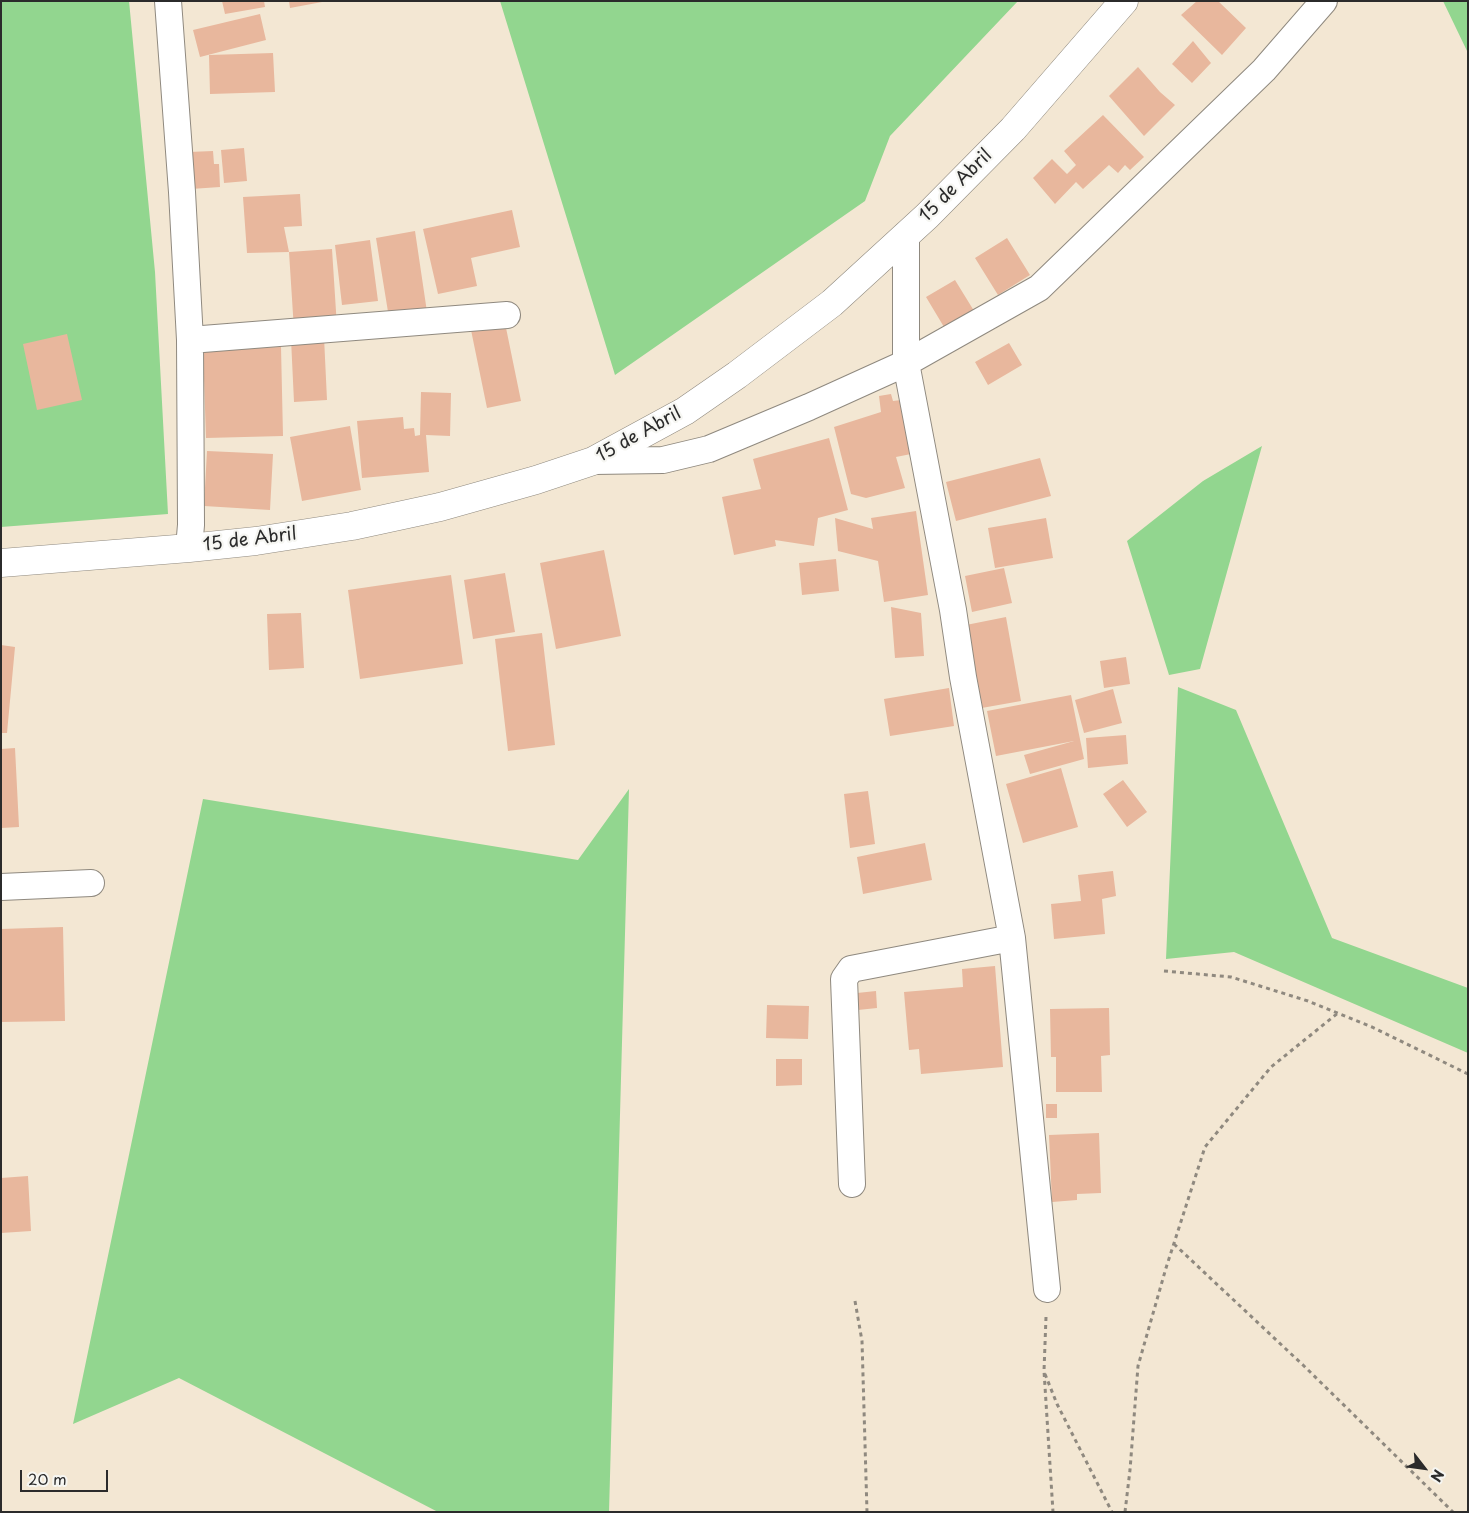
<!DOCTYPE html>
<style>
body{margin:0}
#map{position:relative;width:1469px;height:1513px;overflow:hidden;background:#f3e7d3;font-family:"Playpen Sans",sans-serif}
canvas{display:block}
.frame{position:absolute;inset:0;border:2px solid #2b2b2b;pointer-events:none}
.north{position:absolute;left:1399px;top:1443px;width:50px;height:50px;-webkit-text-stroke:4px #f6f6f2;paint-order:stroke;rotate:120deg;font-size:14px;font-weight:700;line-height:20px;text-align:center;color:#2b2b2b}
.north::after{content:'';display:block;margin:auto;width:18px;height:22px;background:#2b2b2b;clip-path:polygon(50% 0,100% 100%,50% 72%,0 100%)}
.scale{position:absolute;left:20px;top:1470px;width:88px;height:22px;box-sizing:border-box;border:2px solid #2b2b2b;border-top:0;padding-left:6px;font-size:15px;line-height:18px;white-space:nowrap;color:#2b2b2b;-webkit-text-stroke:4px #f6f6f2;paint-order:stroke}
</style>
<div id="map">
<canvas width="1469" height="1513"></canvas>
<div class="frame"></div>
<div class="north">N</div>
<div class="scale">20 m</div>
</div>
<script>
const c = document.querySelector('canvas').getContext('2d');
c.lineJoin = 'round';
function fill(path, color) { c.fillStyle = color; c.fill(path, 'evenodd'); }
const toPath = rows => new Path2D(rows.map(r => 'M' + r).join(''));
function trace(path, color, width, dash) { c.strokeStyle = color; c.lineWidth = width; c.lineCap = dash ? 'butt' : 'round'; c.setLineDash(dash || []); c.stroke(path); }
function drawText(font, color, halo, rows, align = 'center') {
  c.font = font + ' "Playpen Sans",sans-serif'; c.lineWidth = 4.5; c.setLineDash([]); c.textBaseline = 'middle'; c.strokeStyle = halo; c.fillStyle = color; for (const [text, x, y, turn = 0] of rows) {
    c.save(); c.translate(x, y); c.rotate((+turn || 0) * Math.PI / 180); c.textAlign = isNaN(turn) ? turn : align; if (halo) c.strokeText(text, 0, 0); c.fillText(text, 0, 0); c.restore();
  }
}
fill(toPath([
 [1,1,129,1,155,272,168,514,1,527],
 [500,1,1018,1,890,136,865,201,615,375],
 [1443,1,1468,1,1468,53],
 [1262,446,1200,669,1169,675,1127,541,1203,481],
 [1178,687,1236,710,1332,938,1468,988,1468,1053,1234,952,1166,959],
 [629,789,609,1512,438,1512,179,1378,73,1424,203,799,578,860]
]), '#92d68f');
fill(toPath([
 [222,1,264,1,265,7,225,14],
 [289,1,322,1,322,2,290,8],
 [1197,1,1218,1,1246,28,1222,55,1181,15],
 [260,14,266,40,200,57,193,30],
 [1193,41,1211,63,1192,83,1172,64],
 [273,53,275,92,210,94,209,55],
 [1138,67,1160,92,1175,105,1144,136,1109,96],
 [1103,115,1144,157,1130,170,1125,165,1118,173,1109,165,1083,189,1076,182,1055,204,1033,178,1052,159,1067,174,1076,165,1064,151],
 [244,148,247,181,224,183,221,150],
 [213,151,214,164,219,164,220,187,191,189,189,152],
 [300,194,302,226,284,227,289,252,247,253,243,197],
 [512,210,520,247,471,258,477,286,438,294,423,229],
 [415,231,427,312,389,318,376,238],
 [1007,238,1030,275,998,295,975,258],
 [370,240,378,301,342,305,335,245],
 [332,249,337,327,294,330,289,252],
 [955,280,979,319,950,337,926,297],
 [505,323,521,401,487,408,471,330],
 [67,334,82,400,37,410,23,344],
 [324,337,327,400,294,402,291,339],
 [1009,343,1022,365,988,385,975,362],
 [281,347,283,436,206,438,203,349],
 [421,392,451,393,450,436,426,435,429,472,362,478,357,421,403,417,404,429,414,428,415,436,420,435],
 [891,394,893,401,901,400,911,454,896,457,905,488,866,498,851,494,834,427,881,412,879,396],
 [350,426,361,490,302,501,290,437],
 [829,438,848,510,818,518,814,546,775,540,776,546,734,555,722,497,761,489,753,459],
 [207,451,273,454,270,510,204,506],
 [1040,458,1051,496,956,521,946,482],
 [916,511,928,595,884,602,878,561,838,551,835,518,873,529,871,518],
 [1046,518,1053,558,995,568,988,528],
 [604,550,621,636,556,649,540,563],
 [836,559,839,591,802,595,799,563],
 [1004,568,1012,603,972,612,965,576],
 [505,573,515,632,473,639,464,580],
 [451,575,463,664,360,679,348,590],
 [891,607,921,613,924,656,895,658],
 [301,613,304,668,269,670,267,614],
 [1006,617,1021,701,976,709,961,626],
 [542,633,555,745,508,751,495,639],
 [1,645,15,647,7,733,1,733],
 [1126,657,1130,684,1104,688,1100,661],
 [949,688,954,726,890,736,884,699],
 [1113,689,1122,723,1084,733,1075,700],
 [1071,695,1084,759,1030,774,1024,755,1074,741,996,756,987,711],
 [1126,735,1128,764,1088,768,1086,738],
 [15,748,19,827,1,828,1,749],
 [1061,768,1078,827,1023,843,1006,784],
 [1123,780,1147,812,1127,827,1103,794],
 [868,791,875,844,850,848,844,794],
 [925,843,932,880,863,894,857,857],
 [1113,871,1116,896,1102,899,1105,934,1054,939,1051,904,1081,901,1078,875],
 [63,927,65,1021,1,1022,1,929],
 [995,966,1003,1067,921,1074,919,1049,909,1050,904,992,963,987,962,969],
 [876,991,877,1008,858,1010,857,993],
 [767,1005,809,1006,808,1039,766,1038],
 [1109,1008,1110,1055,1101,1056,1102,1092,1056,1092,1056,1057,1051,1057,1050,1009],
 [776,1059,802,1059,802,1085,776,1086],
 [1046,1104,1057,1104,1057,1118,1046,1118],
 [1099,1133,1101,1193,1077,1194,1077,1200,1052,1202,1049,1135],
 [28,1176,31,1231,1,1233,1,1178]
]), '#e8b79d');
const minor = toPath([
 [168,1,182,192,190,340,191,525,189,548],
 [906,235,906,363,953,610,963,677,1012,938,1047,1289],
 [190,340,507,315],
 [593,461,663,460,709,449,809,407,906,363,1039,288,1264,70,1324,1],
 [1,887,91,883],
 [852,1184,844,979,851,969,1012,938]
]);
const primary = toPath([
 [1,563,189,548,256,541,352,526,440,507,536,480,593,461,685,411,737,375,832,303,927,216,1013,129,1124,1]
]);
trace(minor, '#8f897f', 28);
trace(primary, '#8f897f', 29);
trace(toPath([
 [1164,971,1231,977,1308,1001,1372,1027,1468,1074],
 [1174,1244,1304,1366,1453,1512],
 [855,1301,862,1341,867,1512],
 [1046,1317,1044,1371,1053,1512],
 [1045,1374,1057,1404,1112,1512],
 [1125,1512,1130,1470,1138,1366,1166,1268,1205,1147,1271,1067,1338,1013]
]), '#8f897f', 3, [4, 4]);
trace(minor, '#fff', 26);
trace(primary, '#fff', 28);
drawText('18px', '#2b2b2b', '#f6f6f2', [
 ["15 de Abril",956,186,-45],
 ["15 de Abril",639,435,-29],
 ["15 de Abril",250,540,-7]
]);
</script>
